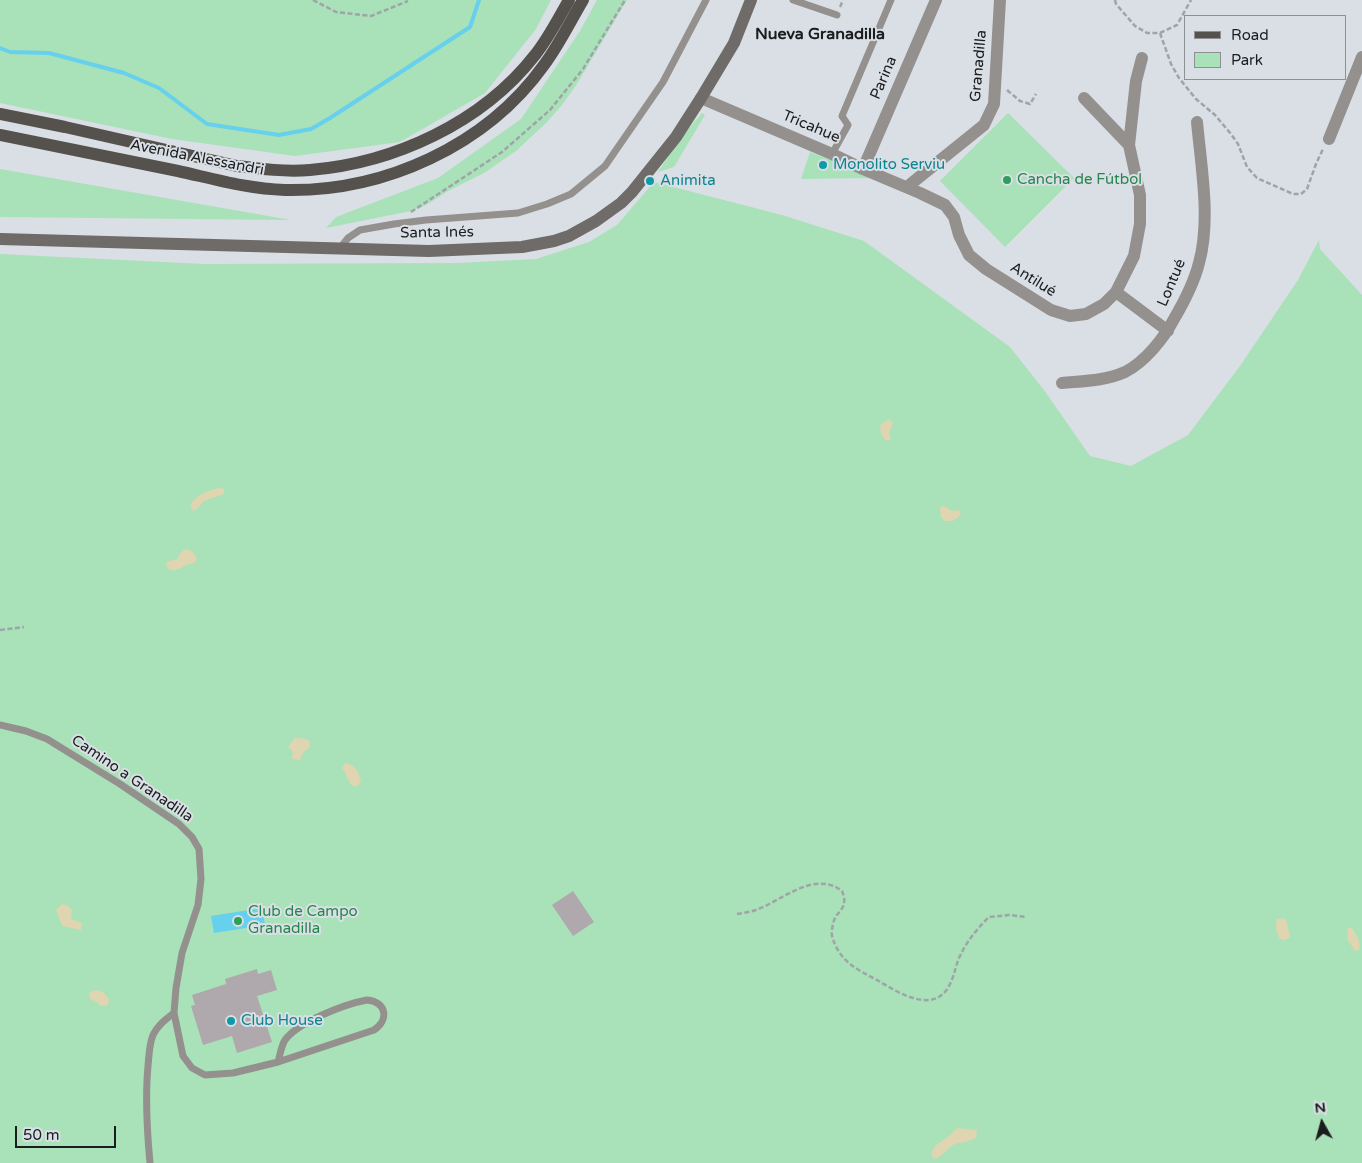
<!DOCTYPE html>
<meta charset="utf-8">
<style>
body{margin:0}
#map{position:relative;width:1362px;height:1163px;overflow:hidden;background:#d9dfe5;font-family:"Varela Round",sans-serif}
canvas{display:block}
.legend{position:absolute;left:1184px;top:15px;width:162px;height:65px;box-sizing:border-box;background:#d9dfe5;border:1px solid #8d9195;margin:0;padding:6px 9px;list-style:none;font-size:15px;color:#1a1c1e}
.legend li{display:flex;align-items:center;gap:10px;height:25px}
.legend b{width:25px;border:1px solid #8d9195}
.north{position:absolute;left:1297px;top:1098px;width:50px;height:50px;-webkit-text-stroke:4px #d9dfe5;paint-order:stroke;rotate:353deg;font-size:14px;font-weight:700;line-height:20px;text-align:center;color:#1a1c1e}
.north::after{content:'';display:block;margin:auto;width:18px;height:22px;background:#1a1c1e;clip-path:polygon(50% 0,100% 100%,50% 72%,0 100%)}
.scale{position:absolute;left:15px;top:1126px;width:101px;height:22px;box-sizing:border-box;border:2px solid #1a1c1e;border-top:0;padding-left:6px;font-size:15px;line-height:18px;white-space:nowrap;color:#1a1c1e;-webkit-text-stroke:4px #d9dfe5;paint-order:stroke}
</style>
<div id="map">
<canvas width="1362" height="1163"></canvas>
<ul class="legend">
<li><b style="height:6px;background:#55514d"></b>Road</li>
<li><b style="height:14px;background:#a9e1b9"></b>Park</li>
</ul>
<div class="north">N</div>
<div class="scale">50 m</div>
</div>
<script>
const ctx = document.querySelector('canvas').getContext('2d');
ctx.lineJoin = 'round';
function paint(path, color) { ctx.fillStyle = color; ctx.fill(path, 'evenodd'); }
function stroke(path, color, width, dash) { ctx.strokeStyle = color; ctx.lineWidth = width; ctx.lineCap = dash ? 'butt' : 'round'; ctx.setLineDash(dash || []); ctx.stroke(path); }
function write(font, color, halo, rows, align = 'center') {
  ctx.font = font + ' "Varela Round",sans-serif'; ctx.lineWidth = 4; ctx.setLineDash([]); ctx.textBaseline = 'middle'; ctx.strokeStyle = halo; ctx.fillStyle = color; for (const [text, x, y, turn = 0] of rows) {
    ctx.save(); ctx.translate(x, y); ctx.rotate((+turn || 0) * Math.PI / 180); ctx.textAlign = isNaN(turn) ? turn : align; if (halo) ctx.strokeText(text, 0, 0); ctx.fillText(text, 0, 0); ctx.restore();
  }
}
paint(new Path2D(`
 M0,0H551L536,29L485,93L400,142L295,156L172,139L0,103Z
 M597,0H627L575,87L562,105L547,122L516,151L484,173L448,191L426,205L411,211L326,228L336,217L438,178L521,119L580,31Z
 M702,113L705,115L674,167L658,172L680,139Z
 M1008,113L1074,178L1005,247L940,181Z
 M810,152L871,176L869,178L801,179Z
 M0,169L291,220L0,217Z
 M654,182L782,215L864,241L1010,347L1044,390L1090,456L1131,466L1188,435L1240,366L1298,280L1319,240L1320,249L1362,295V1163H0V254L204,264L458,263L536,259L589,242L617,225Z`), '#a9e1b9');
paint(new Path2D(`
 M889,419L893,423L889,434L891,439L886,441L881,434L880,425Z
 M221,488L224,489V494L204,501L196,510L193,511L190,505C197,495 208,489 221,488Z
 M944,506L952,511L959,510L961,515L953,521H945L941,517L940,508Z
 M186,549L192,551L197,558L195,563C184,563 177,575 167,568L166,562L177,559L181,552Z
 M295,738H300L309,740L310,747L303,753L300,760L292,759L293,752L288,747Z
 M345,763C355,764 358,771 361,780L358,786H352C347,780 347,774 342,768Z
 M62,904L67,905L72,910L71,919L82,923L81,930L62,926L56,910Z
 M1284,918L1287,922L1290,937L1285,940L1280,939C1276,932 1275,927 1277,919Z
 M1348,928H1352C1357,935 1361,942 1359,950L1355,951L1347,939Z
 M95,990L103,992L109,999L108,1005L100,1006L97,1002L90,999L89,993Z
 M957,1128L977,1130L976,1138C974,1139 971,1140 969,1141C964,1143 958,1142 953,1145C946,1149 943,1157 934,1159L931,1154C934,1144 940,1143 948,1137C951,1134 954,1131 957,1128Z`), '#dfd5b0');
paint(new Path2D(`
 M262,908L265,925L214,933L211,916Z`), '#66d0ed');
stroke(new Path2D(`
 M0,48L10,52L49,53L124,73L159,88L207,124L279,135L311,129L330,118L470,27L479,0`), '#66d0ed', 4);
paint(new Path2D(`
 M573,891L594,922L573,936L552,905Z
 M257,969L258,974L271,970L277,990L257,996L272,1042L237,1053L232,1036L203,1045L191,1006L195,1005L192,995L226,984L225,979Z`), '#afa8ad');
stroke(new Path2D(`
 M313,0L336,12L371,16L408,1
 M1115,0L1116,4L1135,26L1147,33H1160L1177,25L1191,0
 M840,7L843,0
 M1160,33L1171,64L1179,78L1196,99L1215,115L1231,134L1238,144L1247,167L1257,178L1293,194H1301L1307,189L1316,164L1323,149
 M1007,90L1020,101L1030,104L1036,94
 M411,212L502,152L550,110L583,69L625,0
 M0,630L24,627
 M737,914C743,913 750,912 756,910C783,900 814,870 842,891C843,894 845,898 844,902C844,909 838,912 835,918C833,922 831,932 832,936C839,961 856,969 877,980C899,993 936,1017 951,982C955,973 956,964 960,956C967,941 977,929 989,917L1009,915L1027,917`), '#9fa4a9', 2.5, [5, 2.5]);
stroke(new Path2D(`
 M793,0L837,15
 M832,154L848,125L842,116L891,0
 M340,248L348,238L360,230L394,224L426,220L518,213L547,204L571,194L605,166L663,82L706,0
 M0,725L26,731L47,739L120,784L179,824L192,837L199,849L201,879L198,905L182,953L176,988L174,1013L183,1056L192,1068L205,1075L233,1073L278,1062
 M367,1000C387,1002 389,1020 374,1030L278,1062C280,1056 281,1046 285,1040C298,1022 345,1004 367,1000Z
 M150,1163C147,1131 145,1098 148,1066C149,1056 149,1045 153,1035C158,1025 165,1020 174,1013`), '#93908e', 7);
stroke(new Path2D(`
 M701,98L832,154L863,169L920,193L945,205L954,217L959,235L969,255L986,269L1051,310L1070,316L1086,314L1104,304L1116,292L1134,256L1140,224V195L1129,145L1136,81L1142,58
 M1084,98L1129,145
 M1329,139L1362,57
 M863,169L936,0
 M907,187L984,125L994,104L1000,0
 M1116,292L1168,331
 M1062,383C1083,381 1105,381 1125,372C1145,362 1164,338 1174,319C1184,302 1194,283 1199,263C1211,220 1201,166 1197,122`), '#93908e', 12);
stroke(new Path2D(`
 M0,239L429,251L522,247L554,241L569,236L596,221L621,203L632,192L676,137L701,98L734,43L751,0`), '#6f6b68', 12);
stroke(new Path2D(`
 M0,114L65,127L237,166C261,169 286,172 310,170C394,163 482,123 535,55C548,39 558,19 569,0
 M0,135C59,147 118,159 178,171C214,179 248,189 285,190C384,192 486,146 544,65C559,45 570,22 583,0`), '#55514d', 12);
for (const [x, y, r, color] of [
 [823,165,5,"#0f9aa8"],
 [1007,180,5,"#2e9e5b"],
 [650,181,5,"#0f9aa8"],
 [238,921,5,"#2e9e5b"],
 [231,1021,5,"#0f9aa8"]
]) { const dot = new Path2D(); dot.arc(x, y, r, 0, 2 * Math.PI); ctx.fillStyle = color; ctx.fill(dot); stroke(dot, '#d9dfe5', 2); }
write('15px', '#1a1c1e', '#d9dfe5', [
 ["Granadilla",979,66,-85],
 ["Parina",884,78,-67],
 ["Tricahue",811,127,23],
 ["Avenida Alessandri",197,158,11],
 ["Santa Inés",437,233,-1],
 ["Antilué",1033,280,32],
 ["Lontué",1172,283,-67],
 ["Camino a Granadilla",132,779,34]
]);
write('15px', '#0d838f', '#d9dfe5', [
 ["Monolito Serviu",833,165],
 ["Animita",660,181],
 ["Club House",241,1021]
], 'left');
write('15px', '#27864d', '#d9dfe5', [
 ["Cancha de Fútbol",1017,180],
 ["Club de Campo",248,912],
 ["Granadilla",248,929]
], 'left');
write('bold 16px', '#1a1c1e', '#d9dfe5', [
 ["Nueva Granadilla",820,35]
]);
</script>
